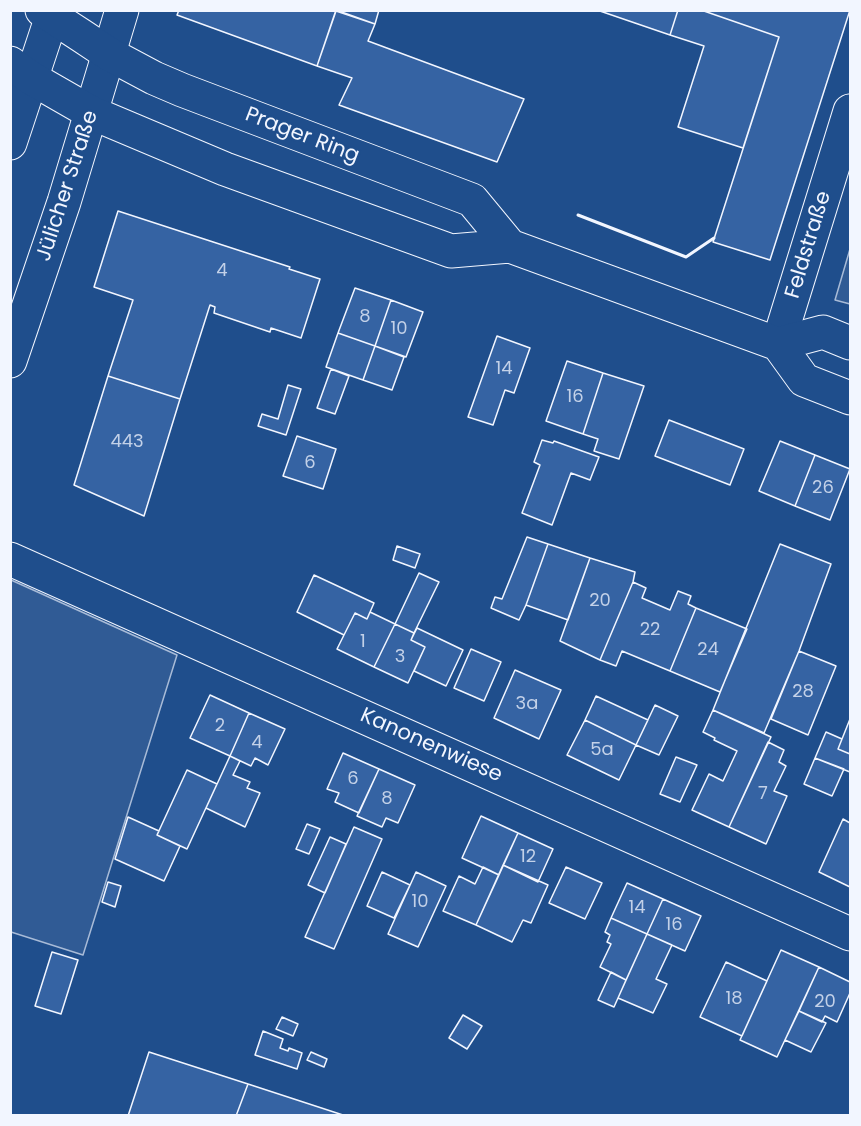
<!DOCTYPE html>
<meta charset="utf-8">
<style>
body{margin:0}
#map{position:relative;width:861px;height:1126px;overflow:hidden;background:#1f4e8c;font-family:Poppins,sans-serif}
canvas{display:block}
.frame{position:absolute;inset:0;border:12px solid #f2f6ff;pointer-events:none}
</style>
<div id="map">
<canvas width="861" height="1126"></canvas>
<div class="frame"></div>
</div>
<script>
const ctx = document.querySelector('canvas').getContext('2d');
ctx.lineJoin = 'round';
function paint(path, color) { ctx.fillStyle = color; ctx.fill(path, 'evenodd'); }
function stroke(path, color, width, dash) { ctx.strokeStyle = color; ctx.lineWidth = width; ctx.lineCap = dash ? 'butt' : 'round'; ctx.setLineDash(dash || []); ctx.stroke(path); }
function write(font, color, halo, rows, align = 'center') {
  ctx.font = font + ' Poppins,sans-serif'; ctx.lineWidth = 4.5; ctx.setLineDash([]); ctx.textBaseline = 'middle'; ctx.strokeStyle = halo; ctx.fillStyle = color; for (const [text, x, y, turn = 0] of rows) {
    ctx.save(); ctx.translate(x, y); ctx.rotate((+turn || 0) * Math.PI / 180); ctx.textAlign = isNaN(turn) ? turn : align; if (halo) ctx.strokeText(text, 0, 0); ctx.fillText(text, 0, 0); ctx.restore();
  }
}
const built = new Path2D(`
 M850,249V304L835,300Z
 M11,580L177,655L83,955L11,932Z`);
paint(built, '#305b95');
stroke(built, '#a8bbd7', 1.5);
const building = new Path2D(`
 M179,10H336L317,66L177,15Z
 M336,10H379L375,24Z
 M597,10H678L670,35Z
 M678,10H701L779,37L743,148L678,127L704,46L670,35Z
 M701,10H850L770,260L713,242L779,37Z
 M336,11L375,24L368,41L524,99L497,162L339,105L352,78L317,66Z
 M118,211L290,267L289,269L320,279L301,338L271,328L270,332L214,313L215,307L210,305L180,399L108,376L133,300L94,287Z
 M355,288L391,300L375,346L338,333Z
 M391,300L423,312L406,357L375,346Z
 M338,333L375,346L363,380L326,367Z
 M497,336L530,348L514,393L505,390L493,425L468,417Z
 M375,346L404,357L392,390L363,380Z
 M567,361L603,373L583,434L546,421Z
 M331,369L349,376L335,414L317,408Z
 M603,373L644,386L619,459L594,451L598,439L583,434Z
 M108,376L180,399L144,516L74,485Z
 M288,385L301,389L286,435L258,426L262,414L278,419Z
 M669,420L744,449L730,485L655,456Z
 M297,436L336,449L323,489L283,476Z
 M542,440L553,443L554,441L599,457L590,480L571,473L552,525L522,513L540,465L534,462Z
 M780,441L815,455L795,506L759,491Z
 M815,455L850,469L830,520L795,506Z
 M527,537L548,544L526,605L519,620L491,608L495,597L502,599Z
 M548,544L590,558L568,620L526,605Z
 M780,544L831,564L799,651L764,733L713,710Z
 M397,546L420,554L415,568L393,560Z
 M590,558L635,572L633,582L600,660L560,641Z
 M419,573L439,582L414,633L395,624Z
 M314,575L374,603L367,619L355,613L344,635L297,612Z
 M633,582L646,588L642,598L670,610L678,591L691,596L688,604L696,608L670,671L622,651L616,666L600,660Z
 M696,608L747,629L720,692L670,671Z
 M370,612L395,624L374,667L337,649L355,613L367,619Z
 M395,624L414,633L411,640L425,647L408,683L374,667Z
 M417,628L463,650L446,686L414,671L425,647L411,640Z
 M471,649L501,662L484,701L454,688Z
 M799,651L836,666L808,735L771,719Z
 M515,670L561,690L539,739L494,718Z
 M210,695L249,713L230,756L190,738Z
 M596,696L648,720L636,745L585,720Z
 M655,705L678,716L659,755L636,745Z
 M713,710L771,737L729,827L692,810L709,774L723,781L737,751L714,740L715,738L703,732Z
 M249,713L285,729L268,765L255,758L251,766L230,756Z
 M850,719V754L838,749Z
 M585,720L636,745L619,780L567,755Z
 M826,732L842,739L838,749L850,754V772L815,758Z
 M768,742L784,750L779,762L786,766L774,791L787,796L766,844L729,827Z
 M343,753L379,769L359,813L335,802L339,793L327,789Z
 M230,756L240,761L233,775L250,782L247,788L260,793L245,827L206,808Z
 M676,757L697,765L680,802L660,794Z
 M815,758L844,769L832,796L804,784Z
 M379,769L415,785L398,823L386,818L382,827L357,816Z
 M187,770L217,784L187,849L157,835Z
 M481,816L518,833L499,875L462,858Z
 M128,817L159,831L157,835L180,846L164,881L115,859Z
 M843,819L850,823V887L819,872Z
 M307,824L320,829L309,854L296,849Z
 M354,827L382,839L334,949L305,937Z
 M518,833L553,849L538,882L503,865Z
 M330,837L346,844L325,893L308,885Z
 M503,865L548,885L531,923L523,920L512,942L476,925Z
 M483,867L499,875L476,925L443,911L459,876L475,884Z
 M566,867L602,883L585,919L549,903Z
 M382,872L410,885L394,918L367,906Z
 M416,872L446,886L418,947L388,934Z
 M108,882L121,886L115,907L102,902Z
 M627,883L663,899L647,934L611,918Z
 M663,899L701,916L685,951L647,934Z
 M611,918L647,934L626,980L600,967L611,944L607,942L610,935L605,932Z
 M647,934L672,945L656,979L667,984L653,1013L618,998Z
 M781,950L819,967L777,1057L740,1040Z
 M52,952L78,960L61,1014L35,1006Z
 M726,962L767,981L742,1036L700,1017Z
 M819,967L850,982V993L837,1022L825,1016L822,1022L799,1011Z
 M611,972L626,980L614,1007L598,1000Z
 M799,1011L826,1023L811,1052L785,1040Z
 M463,1015L482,1026L467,1049L449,1038Z
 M282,1017L298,1024L293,1036L276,1029Z
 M263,1031L283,1039L280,1048L288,1051L289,1048L302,1053L297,1069L255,1055Z
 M149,1052L248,1084L236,1116H128Z
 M311,1052L327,1059L324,1067L307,1060Z
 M248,1084L346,1116H236Z`);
paint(building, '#3563a3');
stroke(building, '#f2f6ff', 1.5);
const minor = new Path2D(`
 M778,344L850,111
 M10,559L850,934`);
const secondary = new Path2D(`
 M10,143L54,10
 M10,361L64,202L122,10`);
const primary = new Path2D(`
 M42,10L82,36L109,54L154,78L182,90L472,200L510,246
 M10,63L31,78L92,113L225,169L451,251L510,246L778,344L804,380L850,398
 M778,344L823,332L850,343`);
stroke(minor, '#f2f6ff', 35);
stroke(secondary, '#f2f6ff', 35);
stroke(primary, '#f2f6ff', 35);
stroke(minor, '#1f4e8c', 33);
stroke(secondary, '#1f4e8c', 33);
stroke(primary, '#1f4e8c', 33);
stroke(new Path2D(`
 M578,215L686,257L714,238`), '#f2f6ff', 3);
write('18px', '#c3d1e8', null, [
 ["4",222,271],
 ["8",365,317],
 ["10",399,329],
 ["14",504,369],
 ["16",575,397],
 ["443",127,442],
 ["6",310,463],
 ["26",823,488],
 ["20",600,601],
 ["22",650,630],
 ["1",363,642],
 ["24",708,650],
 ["3",400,657],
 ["28",803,692],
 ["3a",527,704],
 ["2",220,726],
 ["4",257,743],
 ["5a",602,750],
 ["6",353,779],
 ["7",763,794],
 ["8",387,799],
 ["12",528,857],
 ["10",420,902],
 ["14",637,908],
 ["16",674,925],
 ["18",734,999],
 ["20",825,1002]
]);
write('21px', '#f2f6ff', '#1f4e8c', [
 ["Prager Ring",302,136,21],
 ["Jülicher Straße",68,186,-72],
 ["Feldstraße",809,245,-73],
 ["Kanonenwiese",431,746,24]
]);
</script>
